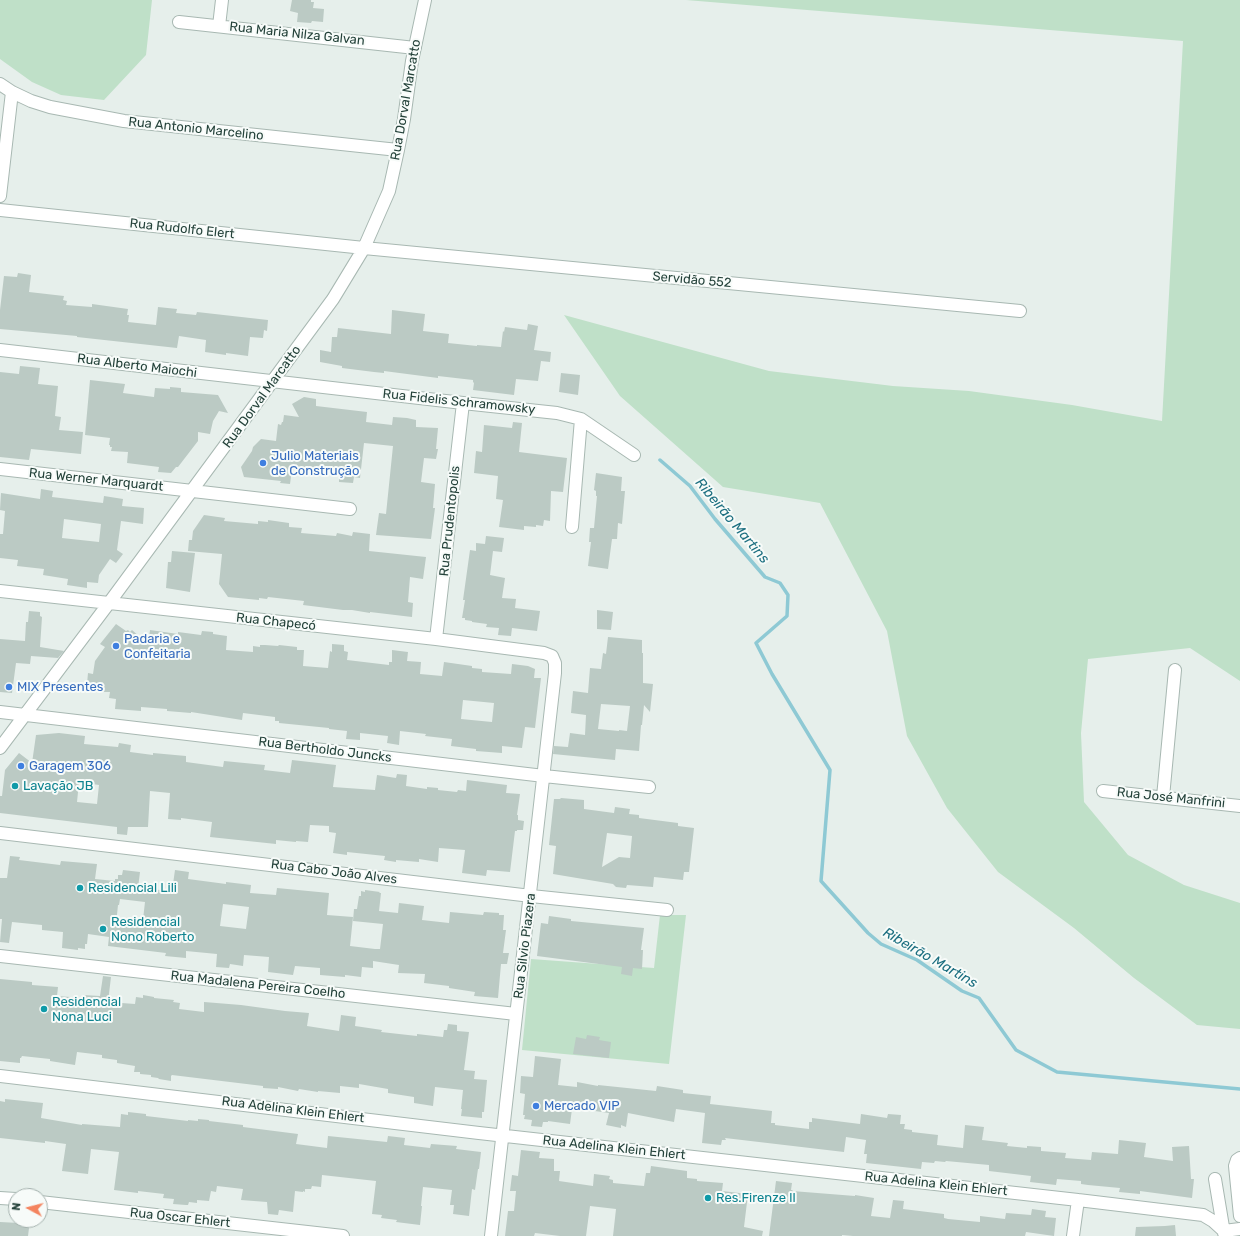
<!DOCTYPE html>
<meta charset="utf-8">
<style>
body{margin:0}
#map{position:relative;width:1240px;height:1236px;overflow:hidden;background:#e6efeb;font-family:Rubik,sans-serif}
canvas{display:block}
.north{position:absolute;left:8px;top:1188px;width:40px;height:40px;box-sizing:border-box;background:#f7fbf9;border:1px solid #a3b1ad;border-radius:50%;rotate:277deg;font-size:11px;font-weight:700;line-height:16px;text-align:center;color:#24423a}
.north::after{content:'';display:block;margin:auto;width:14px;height:18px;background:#f4845f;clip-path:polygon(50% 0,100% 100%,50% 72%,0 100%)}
</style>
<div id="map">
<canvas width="1240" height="1236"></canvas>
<div class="north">N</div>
</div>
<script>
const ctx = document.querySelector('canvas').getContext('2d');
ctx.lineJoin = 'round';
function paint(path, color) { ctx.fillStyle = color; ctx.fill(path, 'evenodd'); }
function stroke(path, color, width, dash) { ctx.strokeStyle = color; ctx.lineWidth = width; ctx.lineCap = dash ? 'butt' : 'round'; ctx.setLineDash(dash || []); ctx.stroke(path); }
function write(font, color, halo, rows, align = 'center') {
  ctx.font = font + ' Rubik,sans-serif'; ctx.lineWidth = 4; ctx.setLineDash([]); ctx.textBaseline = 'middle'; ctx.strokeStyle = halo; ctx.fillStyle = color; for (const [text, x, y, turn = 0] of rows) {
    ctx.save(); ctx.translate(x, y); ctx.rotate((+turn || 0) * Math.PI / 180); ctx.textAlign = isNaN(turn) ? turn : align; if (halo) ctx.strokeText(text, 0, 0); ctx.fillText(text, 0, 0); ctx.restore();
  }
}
paint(new Path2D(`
 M0,0H152L146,55L104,100L61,95L32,82L0,59Z
 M686,0H1240V681L1190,648L1088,659L1081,733L1084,802L1128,855L1184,885L1240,903V1029L1197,1025L1134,978L1074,928L998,872L947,808L907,736L887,631L820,503L723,487L620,396L564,315L769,371L893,386L969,391L1072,405L1162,421L1183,41Z
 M660,915H686L669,1064L522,1050L531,959L654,968Z`), '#bfe0c8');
stroke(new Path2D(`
 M660,460L690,486L715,519L765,577L780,583L788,595L787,616L756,643L772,674L830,770L821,881L868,933L881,944L917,960L962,991L979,998L1016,1050L1057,1072L1240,1089`), '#8ec9d4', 3.5);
paint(new Path2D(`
 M292,0H311V2H314L313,8L324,9L323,22L312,21L311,23L297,22L298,13L290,11Z
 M18,273L31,275L29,292L64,296L63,300L67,301L66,305L92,307V304L128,309L127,315H129L128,322L156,325L158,307L177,309L176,313L196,315L197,312L268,320L267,331L264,330L263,338L250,337L248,356L226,353V355L205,352L206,340L179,336L177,348L77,337V336L0,329V310L4,276L17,277Z
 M392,310L425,314L423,331L449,334L448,343L477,346V345L501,347L503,331L504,332L505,327L527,330L528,324L538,326L534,350L551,352L550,362L541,361L538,381L516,379L514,395L473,390L474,383L473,382V380L438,376V378L384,371V373L374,372L342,368V366L320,362V350L331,352L332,337H337L338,328L391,334Z
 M20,366L40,368L38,384L58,386L55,416L61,417L59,430L83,432L81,454L31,449L29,460L0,457V372L19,374Z
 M561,373L580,375L578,395L559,392Z
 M90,380L125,384L123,393L154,397L155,388L170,389V387L181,388V392L218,395L228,413L219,411L213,421L210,434L198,432V441L178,467H176L171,473L158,472L159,467L127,463L128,452L111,451L112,447H110V445H109L110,438L85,435Z
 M304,397L316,399V406L367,412L366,422L392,425L393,417L407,418L416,420V427L438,428L436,449H438L436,459L424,458L421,482L435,484L433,508H435L431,539L376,535L379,513L386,514L393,446L364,443L360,478L354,477L353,483L339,482V476L334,475V474L292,469L290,484L280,483L281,481L244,477L241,467L252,451L253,447L261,439L276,441L278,424L281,425L282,422H283L284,415L299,417L292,404Z
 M513,422L522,423L519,452L567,458L563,492L551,491L550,521L544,520L543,526L536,525V527L524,526V530L499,527L503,500L496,499L498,476L474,473L476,451L482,452L484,425L512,428Z
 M596,473L622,477L621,491H625L622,524L618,523L617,539H612L608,569L588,566L591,542H589L590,528H594L597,496H596V491L594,490Z
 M41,489L53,491L52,497L103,503L104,496L123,499L122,506L144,508L143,524L121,521L117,550L123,554L116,563L110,559L99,575L98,583L87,582V588L67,585L68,579L43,575L44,569L17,566L18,560L0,558V534H3L5,511L0,510L1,493L40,499ZM64,519L101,524L99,542L62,538Z
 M204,515L225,518L224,521L258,524V521L268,522V520L289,523V527L302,528L301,533L336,536L337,533L352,536L353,532L370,534L369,551L426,557L423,579L410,577L408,602L413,603L412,617L370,612V613L352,610H343L303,605L304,601L268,597L267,599L259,598V600L228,597L219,584L222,554L188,551L189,540H192L193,531Z
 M486,536L504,538L502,552L493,551L490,575L505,578L502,598L516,599L515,608L540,611L537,631L512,628L511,636L498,635L499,628L486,627L487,624L472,622V621L465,620V618H462L465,600H463L470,550L476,551V543L485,544Z
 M172,551L195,553L190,592L166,588L168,562H171Z
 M597,610L613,612L611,630L597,629Z
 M29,611L40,612V616L42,617L40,647L64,651L58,658L31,656L30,664L16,663L12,693L0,692V639L25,641L26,622H28Z
 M116,624L126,631L128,630L130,632L132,630L148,644L150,630L178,634V632L201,635L202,631L213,632V634L227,636L226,650L253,652V646L260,647V645H265L278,646L279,645L297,647V650H304L303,666L328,668L330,651L332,652V644L344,645V651L348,652L347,660L389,665V662H392V650L408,652L407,661L421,662L420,674L442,676L444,662L472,666V668L482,669V672L511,674L512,664L528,666L535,669L534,678H541L535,728L525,727L522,748L502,746V753L476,751V749L451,746L452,739L425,736L426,734L400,731L399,745L387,743L388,736L360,733V740L346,739L347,731L329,729V728L279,723V721H275V717L243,713L242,720L191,712V713L167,711V709L141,707V711L115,709L116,699L109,698L110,692H103V686L87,684L88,673L93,674L95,661L105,647L100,644ZM463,700L494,703L492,722L461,719Z
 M608,637L642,640V653H643V683L653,684L650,712L644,705L642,725H641L639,751L616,749L615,760L553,754L554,746L568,747L570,733L585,735L586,715L571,713L573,691L588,693L590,668L601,669L603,653L606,654ZM601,704L630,706L627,731L619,730V731L598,729Z
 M59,733L85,736L84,744L118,747L119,743L131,745L130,752L153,755V753L186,756V762L223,767L224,761L265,765L264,770L290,773L292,760L336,765L333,787L375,790L377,775L396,778L397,774L407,775L406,786L427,789V787L438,788V790L457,792L458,790L466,791L467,780L507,785L506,793L520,794L517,815H518V820L524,821L523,830H517V831H515L510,872L487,870L486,876L462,873L465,850L439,848L438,862L419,859V862L396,860V862L384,860L385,856L347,852V855L333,853L336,833L329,832V826L310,825L308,842L296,841V842L276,840V844L210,837L212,822L181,818V820L168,819L170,793L150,791L148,827H128L127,835L117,834V827L0,813V796H2L5,770L19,753L32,763L36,735ZM79,782L99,785L97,804L77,802Z
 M561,798L584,800V809L614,813L615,807L630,809L629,814L639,815V818L678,823V826L694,828L689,872H684L683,880L654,877L653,887L627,885L626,888L616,887L613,884L553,874L556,846L549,845L554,799H560ZM607,833L632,836L630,858L619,857L602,867Z
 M10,856L20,857L19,860L60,865L61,861L97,864L95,879L115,881V879H118V875H122L123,870L140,872L138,888L172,891L175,870L189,872L188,879L226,884V882L251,885L250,893L276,895L277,888L329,893L327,915L353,917L350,946L375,949H380L383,924L353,921L354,909H357L359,896H361V891L365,892V890L380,892L379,893H381L379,911L398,913L399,903L424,906L422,920L449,923L450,912L483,915L484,912L499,913V915H504L503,930H506L503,953H509L507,964H501L498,998L474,996L475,992L449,988V986L424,983L425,974L398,973L399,965L373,961V968L362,967L361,977L345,975V977L320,975V968L295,966L293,975L268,972L269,957L244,955L243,966L230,964L229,968L216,967L217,954L186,951V958L165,956L166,953L108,946L109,937L88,934L87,944H85V949L78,948V950L62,948L63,932L42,930V925L12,922L9,943L0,942L2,919H0V878H7ZM120,899L145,902L142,928L116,924L118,905H119ZM223,904L249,907L246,929L220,926Z
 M549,916L571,919V921L644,928L641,950H643L642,969L633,968L632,976L621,974L622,967L537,956L541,923L548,924Z
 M103,976L111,977L108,1002L135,1004L136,997L143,998V995L154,997V998L174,1000L173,1002L180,1003L179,1009L204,1012V1002L241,1005L285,1011L309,1013L307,1026L339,1031L341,1015L356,1017L355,1026L382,1030L381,1032L417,1036V1034L443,1037L444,1030H447L448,1024L457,1025V1031L469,1032L464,1070L475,1071L474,1079L487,1080L484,1112H482V1118L461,1116L462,1109H461L463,1090L435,1087L433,1106L414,1103V1097L388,1093V1089L359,1084V1088L340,1086V1093L318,1091V1092L299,1089L298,1091L278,1087V1089L263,1088V1086L172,1075L171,1076V1081L159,1079L158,1078L151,1077V1075L140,1074V1072H134L135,1066L117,1063V1060L102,1058V1055L77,1052L75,1065L50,1061V1059L22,1056L21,1058H20V1063L0,1061V979L32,982V985L58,987L57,996L83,998V995L100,996Z
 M587,1035L600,1037L599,1040L611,1042L609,1058L573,1054L576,1037L586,1039Z
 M535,1056L561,1059L558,1085L577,1087V1082L598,1086V1085L656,1091L657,1086L683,1090V1093L711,1096L710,1104L772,1111L771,1123H775V1125L809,1129V1122H812V1118L860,1124L861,1114L887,1118L888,1114L901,1115L900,1124H905L904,1129L912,1130V1132L938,1135L937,1145L963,1148L965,1125L984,1127L982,1140L1008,1143L1007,1146L1027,1148V1146L1041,1147V1151L1066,1153L1065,1158L1091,1160L1092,1152L1118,1154L1119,1140L1146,1143L1144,1157L1173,1161L1172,1147L1189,1146L1191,1179H1194L1192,1198L1140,1191V1194L1119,1192L1120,1188L1088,1185L1081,1184V1181L1057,1179L1056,1185L1030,1182L1031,1176L989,1171V1165L946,1161L945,1162L935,1161L934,1163L922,1162L921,1169L866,1163L867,1154H864L866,1140L846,1137L844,1152L725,1138L726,1140H722L721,1145L702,1143L705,1113L676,1109L674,1122L628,1113L626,1127L621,1125V1128L606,1125L609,1113L588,1110L587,1112L572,1109L570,1124L548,1121V1122H543L542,1127L531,1126L532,1120L524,1119L525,1115H523L525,1094L520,1093L521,1076L533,1077Z
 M5,1099L43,1103L41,1118L82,1125V1124L120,1127L121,1114L128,1115V1112L146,1114V1116L188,1121V1120L198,1121V1119L209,1120V1121L243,1125V1127L298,1134L296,1144L327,1148L328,1136L387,1142L388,1136L405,1138L404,1145L430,1148L431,1144L457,1146L456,1149L481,1152L479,1169H478L475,1190L472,1189L469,1216L453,1214L454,1205H450L452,1190L423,1187L421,1206H422L420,1225L396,1222L397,1220L381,1218L382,1215L372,1214L376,1181L322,1175L321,1187L312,1186L311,1189H305V1192L303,1191V1192L295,1191L293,1212L279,1210L278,1215L268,1214L267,1202L241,1200L243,1189L217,1186L216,1192L211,1191L209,1201L197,1200V1203L189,1202L188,1205H186L173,1204L174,1199L163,1198L164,1194L138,1191V1193L114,1190L119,1152L91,1149L88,1174L62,1171L66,1144L45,1141V1143L0,1138V1101L5,1102Z
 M521,1150L540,1152L539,1158L554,1159V1171H560L559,1181L593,1186L594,1174L610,1176L609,1179L613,1180V1183L644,1186L646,1173H650L651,1166L687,1171V1178L697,1179V1181L723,1183L722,1191L748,1194L744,1227L763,1231L762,1236H613L616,1209L590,1206L586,1236H560L535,1233L534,1236H505L508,1211H514L516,1191H510L512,1175L518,1176Z
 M776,1181L792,1183L791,1190H793L792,1191L855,1196V1195L874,1198L871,1216L890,1218L893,1200L904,1201L903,1209L944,1214V1218L948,1219L980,1222V1216L1005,1219L1006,1213L1031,1215L1032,1209L1046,1211L1045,1217L1056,1218L1054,1236L1026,1232L1025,1236H853L842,1235V1236H769Z
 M19,1220H30L28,1236H0V1222L19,1223Z
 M1175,1225L1176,1236H1135L1136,1227L1165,1226Z`), '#bbcac4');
const minor = new Path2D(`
 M179,22L415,48
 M219,26L222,0
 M0,84L12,92L31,101L50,107L124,121L398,150
 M0,196L12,92
 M0,210L364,248L1020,311
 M0,350L463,403L557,413L581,419L634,455
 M0,469L350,509
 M572,527L581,419
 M0,591L436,639L544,653L552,656L555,663V673L491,1236
 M436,639L463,403
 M0,712L544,776L649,787
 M0,748L109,603L333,299L364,248L389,191L398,150L404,119L412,61L425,0
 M1103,791L1240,806
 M1163,797L1175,670
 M0,833L531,896L667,910
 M0,956L516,1014
 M0,1076L479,1133L1078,1200L1203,1215L1213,1221L1224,1231
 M1240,1158L1237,1160L1235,1166L1240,1216
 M1215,1179L1224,1233
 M0,1198L16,1199
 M40,1202L343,1236
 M1224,1231L1240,1229
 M1073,1236L1078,1200`);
stroke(minor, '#a8b8b2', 14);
stroke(minor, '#fff', 12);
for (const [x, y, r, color] of [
 [263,463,4,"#3f7fe0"],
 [116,646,4,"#3f7fe0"],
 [9,687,4,"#3f7fe0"],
 [21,766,4,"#3f7fe0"],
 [15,786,4,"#0f9aa8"],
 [80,888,4,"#0f9aa8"],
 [103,929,4,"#0f9aa8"],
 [44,1009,4,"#0f9aa8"],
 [536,1106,4,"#3f7fe0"],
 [708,1198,4,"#0f9aa8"]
]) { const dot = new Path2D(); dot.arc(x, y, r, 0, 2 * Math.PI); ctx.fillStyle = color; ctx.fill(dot); stroke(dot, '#f7fbf9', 1.5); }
write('13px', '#24423a', '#f7fbf9', [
 ["Rua Maria Nilza Galvan",297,34,6],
 ["Rua Dorval Marcatto",406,100,-80],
 ["Rua Antonio Marcelino",196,129,6],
 ["Rua Rudolfo Elert",182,229,6],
 ["Servidão 552",692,280,5],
 ["Rua Alberto Maiochi",137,366,7],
 ["Rua Dorval Marcatto",262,397,-54],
 ["Rua Fidelis Schramowsky",459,402,6],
 ["Rua Werner Marquardt",96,480,6],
 ["Rua Prudentopolis",450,521,-84],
 ["Rua Chapecó",276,622,6],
 ["Rua Bertholdo Juncks",325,750,7],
 ["Rua José Manfrini",1171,798,6],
 ["Rua Cabo João Alves",334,872,7],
 ["Rua Silvio Piazera",525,946,-83],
 ["Rua Madalena Pereira Coelho",258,985,6],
 ["Rua Adelina Klein Ehlert",293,1110,7],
 ["Rua Adelina Klein Ehlert",614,1148,6],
 ["Rua Adelina Klein Ehlert",936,1184,6],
 ["Rua Oscar Ehlert",180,1218,6]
]);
write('13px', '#366cbe', '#f7fbf9', [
 ["Julio Materiais",271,456],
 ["de Construção",271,471],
 ["Padaria e",124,639],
 ["Confeitaria",124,654],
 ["MIX Presentes",17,687],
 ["Garagem 306",29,766],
 ["Mercado VIP",544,1106]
], 'left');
write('13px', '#0d838f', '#f7fbf9', [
 ["Lavação JB",23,786],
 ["Residencial Lili",88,888],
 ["Residencial",111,922],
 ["Nono Roberto",111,937],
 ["Residencial",52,1002],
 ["Nona Luci",52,1017],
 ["Res.Firenze ll",716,1198]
], 'left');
write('italic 14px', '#1c6f80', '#f7fbf9', [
 ["Ribeirão Martins",732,521,50],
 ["Ribeirão Martins",930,958,30]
]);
</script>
